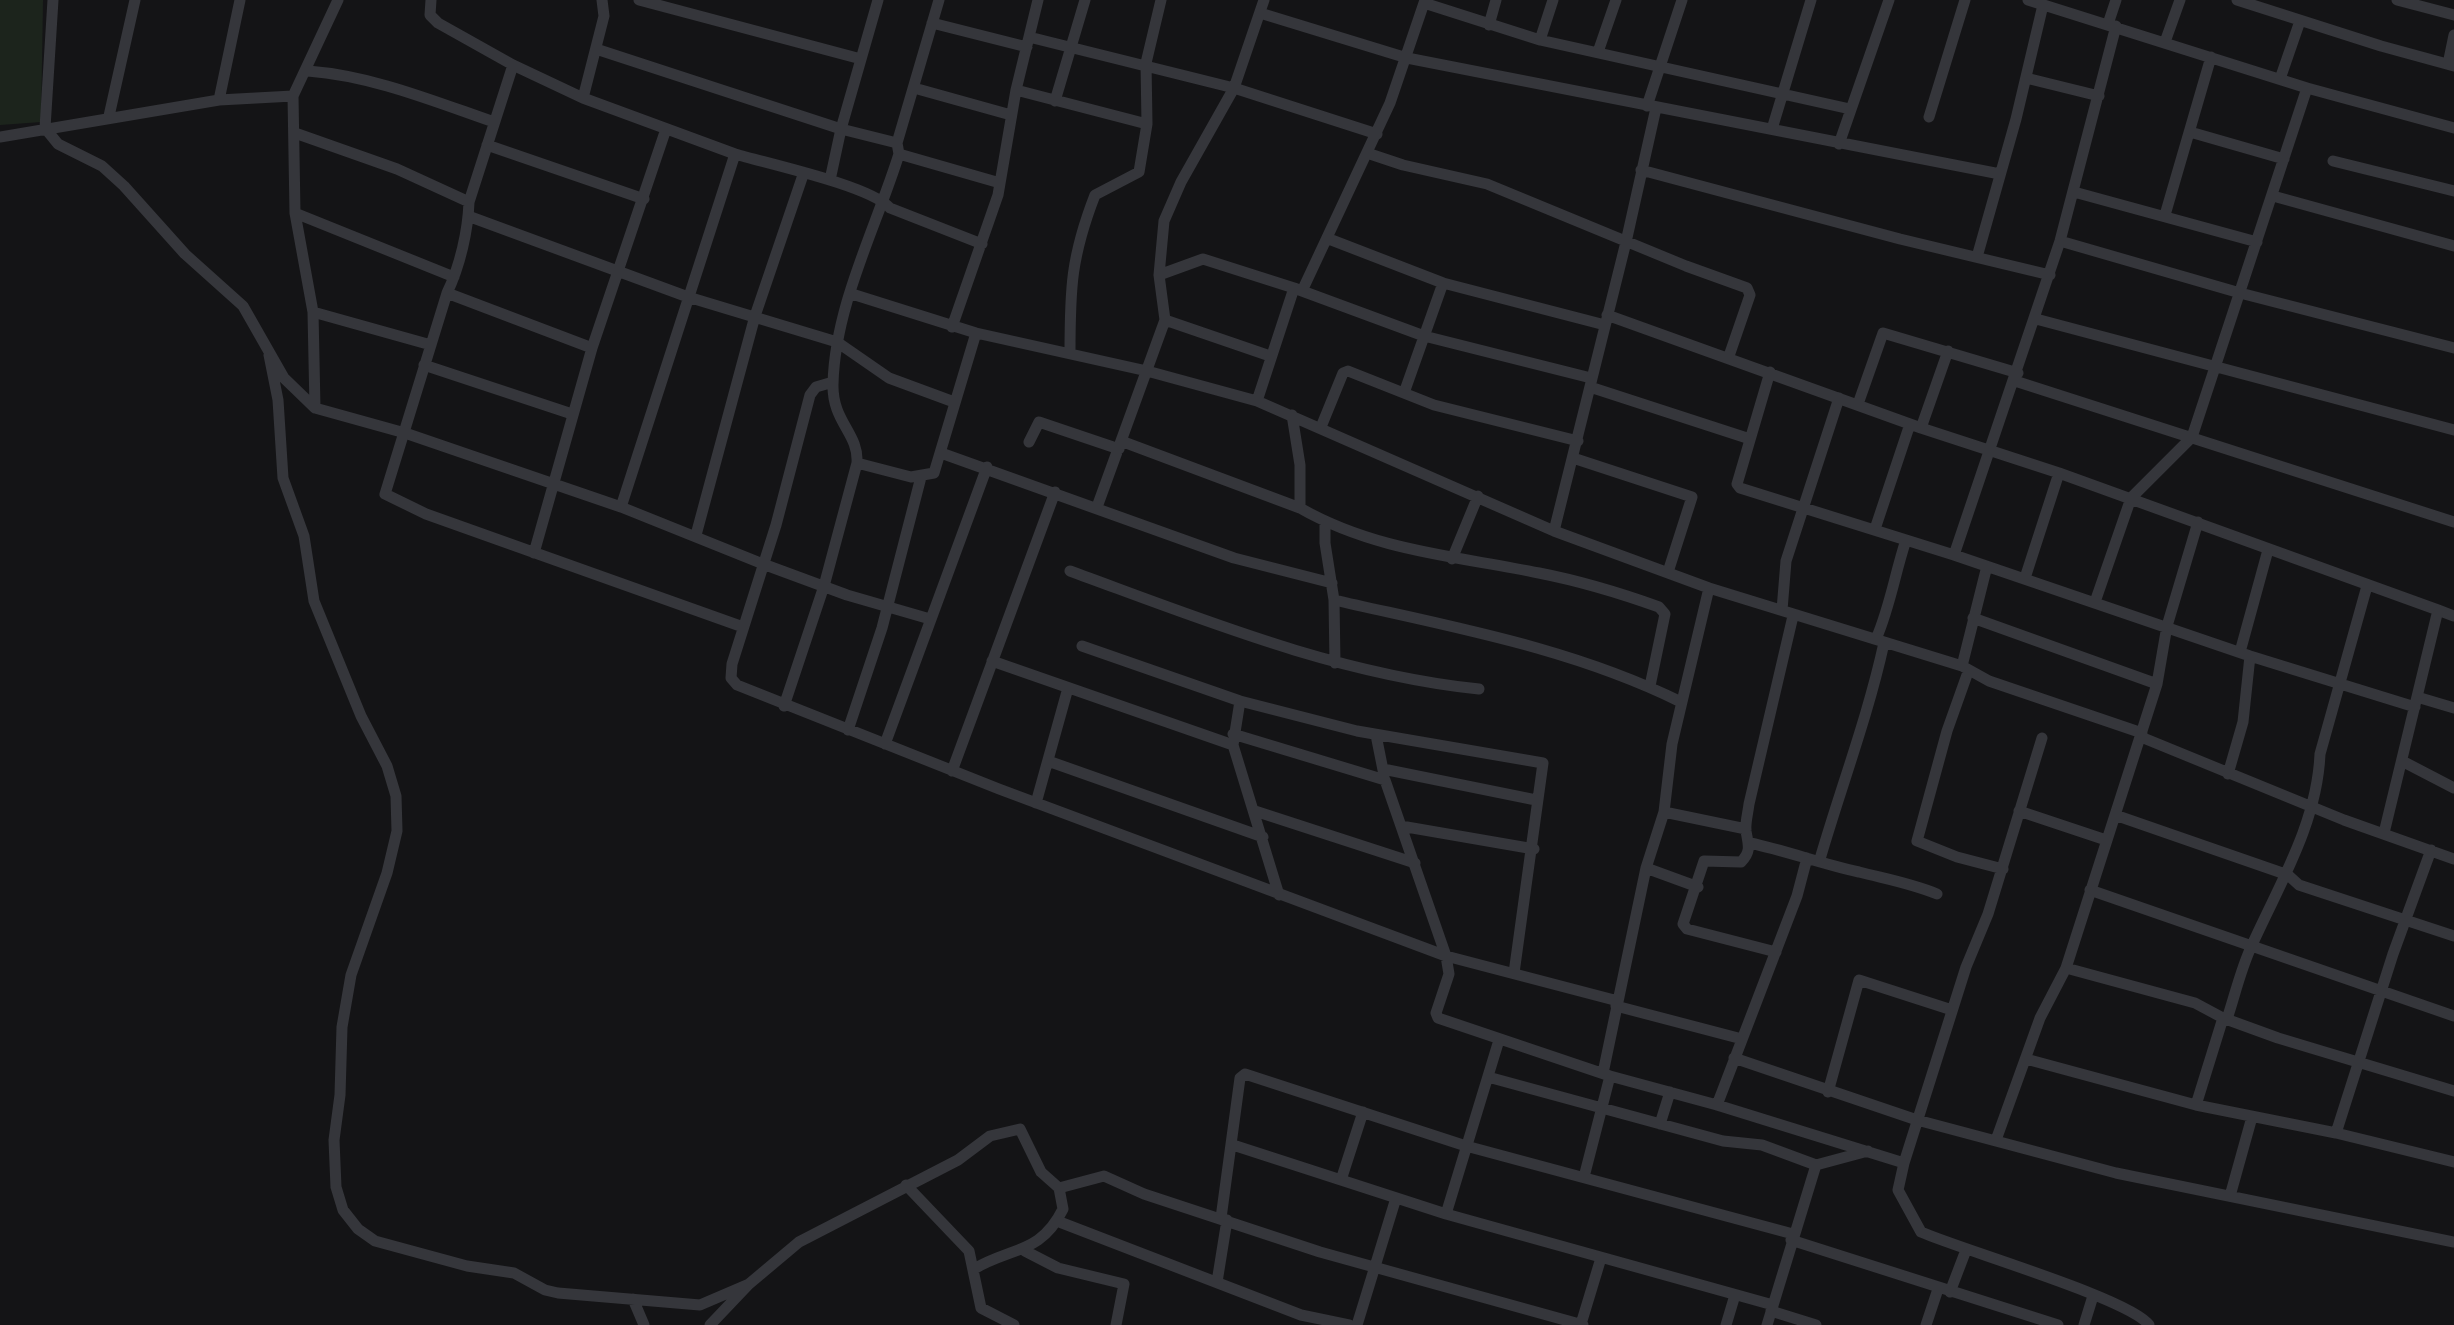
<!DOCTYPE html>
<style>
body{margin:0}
canvas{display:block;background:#141416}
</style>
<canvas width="2454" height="1325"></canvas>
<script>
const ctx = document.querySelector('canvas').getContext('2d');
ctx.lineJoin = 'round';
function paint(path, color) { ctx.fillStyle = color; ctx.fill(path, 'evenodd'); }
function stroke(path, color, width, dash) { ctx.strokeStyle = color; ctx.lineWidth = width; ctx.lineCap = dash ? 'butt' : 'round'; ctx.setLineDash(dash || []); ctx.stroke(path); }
paint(new Path2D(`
 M0,0H43L41,122L0,125Z`), '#1c241c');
stroke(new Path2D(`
 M431,0L430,15L438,23L513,65L583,98L735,154L621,507
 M639,0L861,59
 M2028,0L2307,88L2454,128
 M2237,0L2381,46L2454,66
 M2397,0L2454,15
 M1424,3L1540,40L1850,109
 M1260,13L1407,58L2000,174
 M932,23L1027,47
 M2108,24L2116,0
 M1489,25L1496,0
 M1029,37L1234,88L1377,134
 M1540,40L1553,0
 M2165,42L2180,0
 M596,49L841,129L897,143
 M1598,52L1616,0
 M2448,64L2454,35
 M513,65L469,202C468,231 460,266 447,293L385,494L426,514L743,627
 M308,71C373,76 433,101 494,122
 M2026,78L2099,96
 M2280,79L2300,21
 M914,88L1011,115
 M1016,90L1147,124
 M583,98L604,16L602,0
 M219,100L240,0
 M1055,101L1085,0
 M1647,106L1682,0
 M109,116L135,0
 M1929,117L1965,0
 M45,128L58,144L102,166L124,186L185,254L243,306L284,378L315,408L405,433L621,507L763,564L847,595L930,619
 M45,128L53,0
 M1772,129L1811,0
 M2190,132L2284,159
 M295,133L397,169L469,202
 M0,137L219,100L293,96
 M1839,144L1889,0
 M487,145L644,199
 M1367,153L1403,165L1487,184L1686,266L1747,288L1750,295L1729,356
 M735,154C769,164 871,186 890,208L982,244
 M899,154L1000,183
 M2333,161L2454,191
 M1641,170L1900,239L2050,275
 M830,180L841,129L878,0
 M2074,192L2257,242
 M2273,196L2454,246
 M295,213L454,277
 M2165,215L2211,57
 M468,216L688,297L837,342L889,378L954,402
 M1329,239L1443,283L1605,325
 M2060,241L2240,293L2454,348
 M1977,257L2016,119L2043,5
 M1159,275L1203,259L1294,288L1424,336L1591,378
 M1302,291L1390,103L1425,0
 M447,293L592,348
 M852,294L976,333L1147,371L1257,401L1554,531L1709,588L1962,666L1989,681L2142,733
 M313,312L431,345
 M1607,315L1921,428L2059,473L2438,610L2384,833
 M2036,319L2454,430
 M1165,320L1270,356
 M952,327L998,195L1016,90L1038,0
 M1070,353C1070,288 1071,257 1095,195L1139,172L1147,124L1146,63L1161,0
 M269,355L278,400L283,478L304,536L314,601L361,716L387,766L396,796L397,831L387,873L351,975L342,1027L340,1095L334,1140L336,1187L343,1210L358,1229L375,1241L467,1266L514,1273L545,1290L558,1293L700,1305L749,1284
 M424,365L572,414
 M1770,372L1737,484L1740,488L1954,555L2250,656L2415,707
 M2015,381L2454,522
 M833,382L816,387L810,395L776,525L732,664L731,678L737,685L999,789L1446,956L1449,974L1436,1013L1438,1018L1610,1076L1717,1105L1904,1163L1966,967L1988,914L2042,738
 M1590,387L1750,439
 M1404,393L1443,283
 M1257,401L1294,288
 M1858,404L1883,333L2018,373
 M315,408L313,312L295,213L293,96L338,0
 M1292,415L1300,465V508
 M1321,427L1343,373L1348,371L1434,405L1578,441
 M1921,428L1948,351
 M1121,441L1300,508C1375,551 1456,556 1539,573C1580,581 1620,593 1659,607L1665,614L1650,686
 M1029,442L1039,422L1119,449
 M941,453L1234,558L1332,583
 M1573,458L1692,497L1668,572
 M857,463L911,477L934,473L976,333
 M1097,507L1165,320L1159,275L1164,221L1181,182L1234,88L1264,0
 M1325,523V543L1334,600L1335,663
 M1875,529L1910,424
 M1554,531L1626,242L1656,108
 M696,535L755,316L803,175
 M534,553L592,348L666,129
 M1954,555L2060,241L2116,26
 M1452,559L1478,496
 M1070,571C1204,620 1336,674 1479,689
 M2025,578L2059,473
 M1334,600C1452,627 1572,648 1681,702
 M2095,602L2131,498L2192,437L2307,88
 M1782,610L1786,561L1839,398
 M2438,610L2454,616
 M1973,618L2157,684
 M1876,639C1890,607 1895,573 1906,540
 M1082,646L1240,701L1357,731L1543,763L1514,973
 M2240,652L2268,550
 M992,661L1233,745
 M1962,666L1987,566
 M1968,672L1947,731L1917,841L1957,857L2003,869
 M2417,697L2454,708
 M1240,701L1233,745L1279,895
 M784,706L824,586L857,463C859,433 832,422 833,384C835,305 876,228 899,154L897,143L939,0
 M848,730L882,628L921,477
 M1233,734L1385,780L1446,956L1618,1001
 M1376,735L1384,775
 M2141,737L2344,820L2454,859
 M885,744L987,467
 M1048,761L1263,837
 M2402,761L2454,788
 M1383,769L1536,800
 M952,771L1055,492
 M2228,774L2243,722L2250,656
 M1036,803L1068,688
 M1255,811L1415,863
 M2019,811L2106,840
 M1664,812L1746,829
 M2115,815L2288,875L2299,885L2454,936
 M1401,826L1534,849
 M1750,843C1787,851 1822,864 1859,872C1886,879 1910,883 1937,894
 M1820,859C1841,787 1868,716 1884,643
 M1646,868L1698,887
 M2090,890L2454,1016
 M1776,952L1687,929L1683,924L1704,861L1741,862C1752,851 1748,844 1746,831C1745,823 1748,813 1749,804L1793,616
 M2066,968L2195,1003L2223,1018L2278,1038L2454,1091
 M1616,1006L1742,1039
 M2227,1019C2235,995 2241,968 2252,945C2280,883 2317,823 2320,754L2367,586
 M1734,1058L1917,1120L2116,1173L2454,1242
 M2026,1059L2196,1105L2336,1133L2454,1162
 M1603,1073L1646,868L1664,812L1672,744L1709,588
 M1488,1077L1723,1141L1762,1145L1816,1165L1868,1151
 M1828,1092L1859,980L1952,1010
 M1717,1105L1797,896L1807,858
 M2196,1105L2223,1018
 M1660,1124L1670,1092
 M2336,1133L2393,954L2431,850
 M1996,1140L2040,1018L2066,968L2157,684L2167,626L2198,522
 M1233,1145L1446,1214L1773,1305
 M1904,1163L1898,1190L1921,1232C1962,1250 2131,1299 2149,1325
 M1584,1177L1610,1076
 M1341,1180L1363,1112
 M906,1185L969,1251L981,1308L1014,1325
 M1059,1188L1104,1176L1144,1194L1320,1252L1583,1325
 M2230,1196L2252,1117
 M1446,1214L1499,1040
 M1221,1218L1240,1078L1245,1074L1466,1146L1793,1234
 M1057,1221L1301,1315L1349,1325
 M1791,1240L2058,1325
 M1025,1251L1058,1268L1124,1284L1116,1325
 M1217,1282L1227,1220
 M1950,1292L1966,1250
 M633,1299L644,1325
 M1771,1311L1816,1325
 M1581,1324L1601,1258
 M710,1325L749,1284L799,1242L958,1160L990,1136L1020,1129L1041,1172L1059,1188L1063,1209C1041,1254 1011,1247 974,1269
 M1357,1325L1396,1198
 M1726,1325L1735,1295
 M1767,1325L1816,1165
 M1926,1325L1938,1289
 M2084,1325L2093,1296`), '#35363b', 11);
</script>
